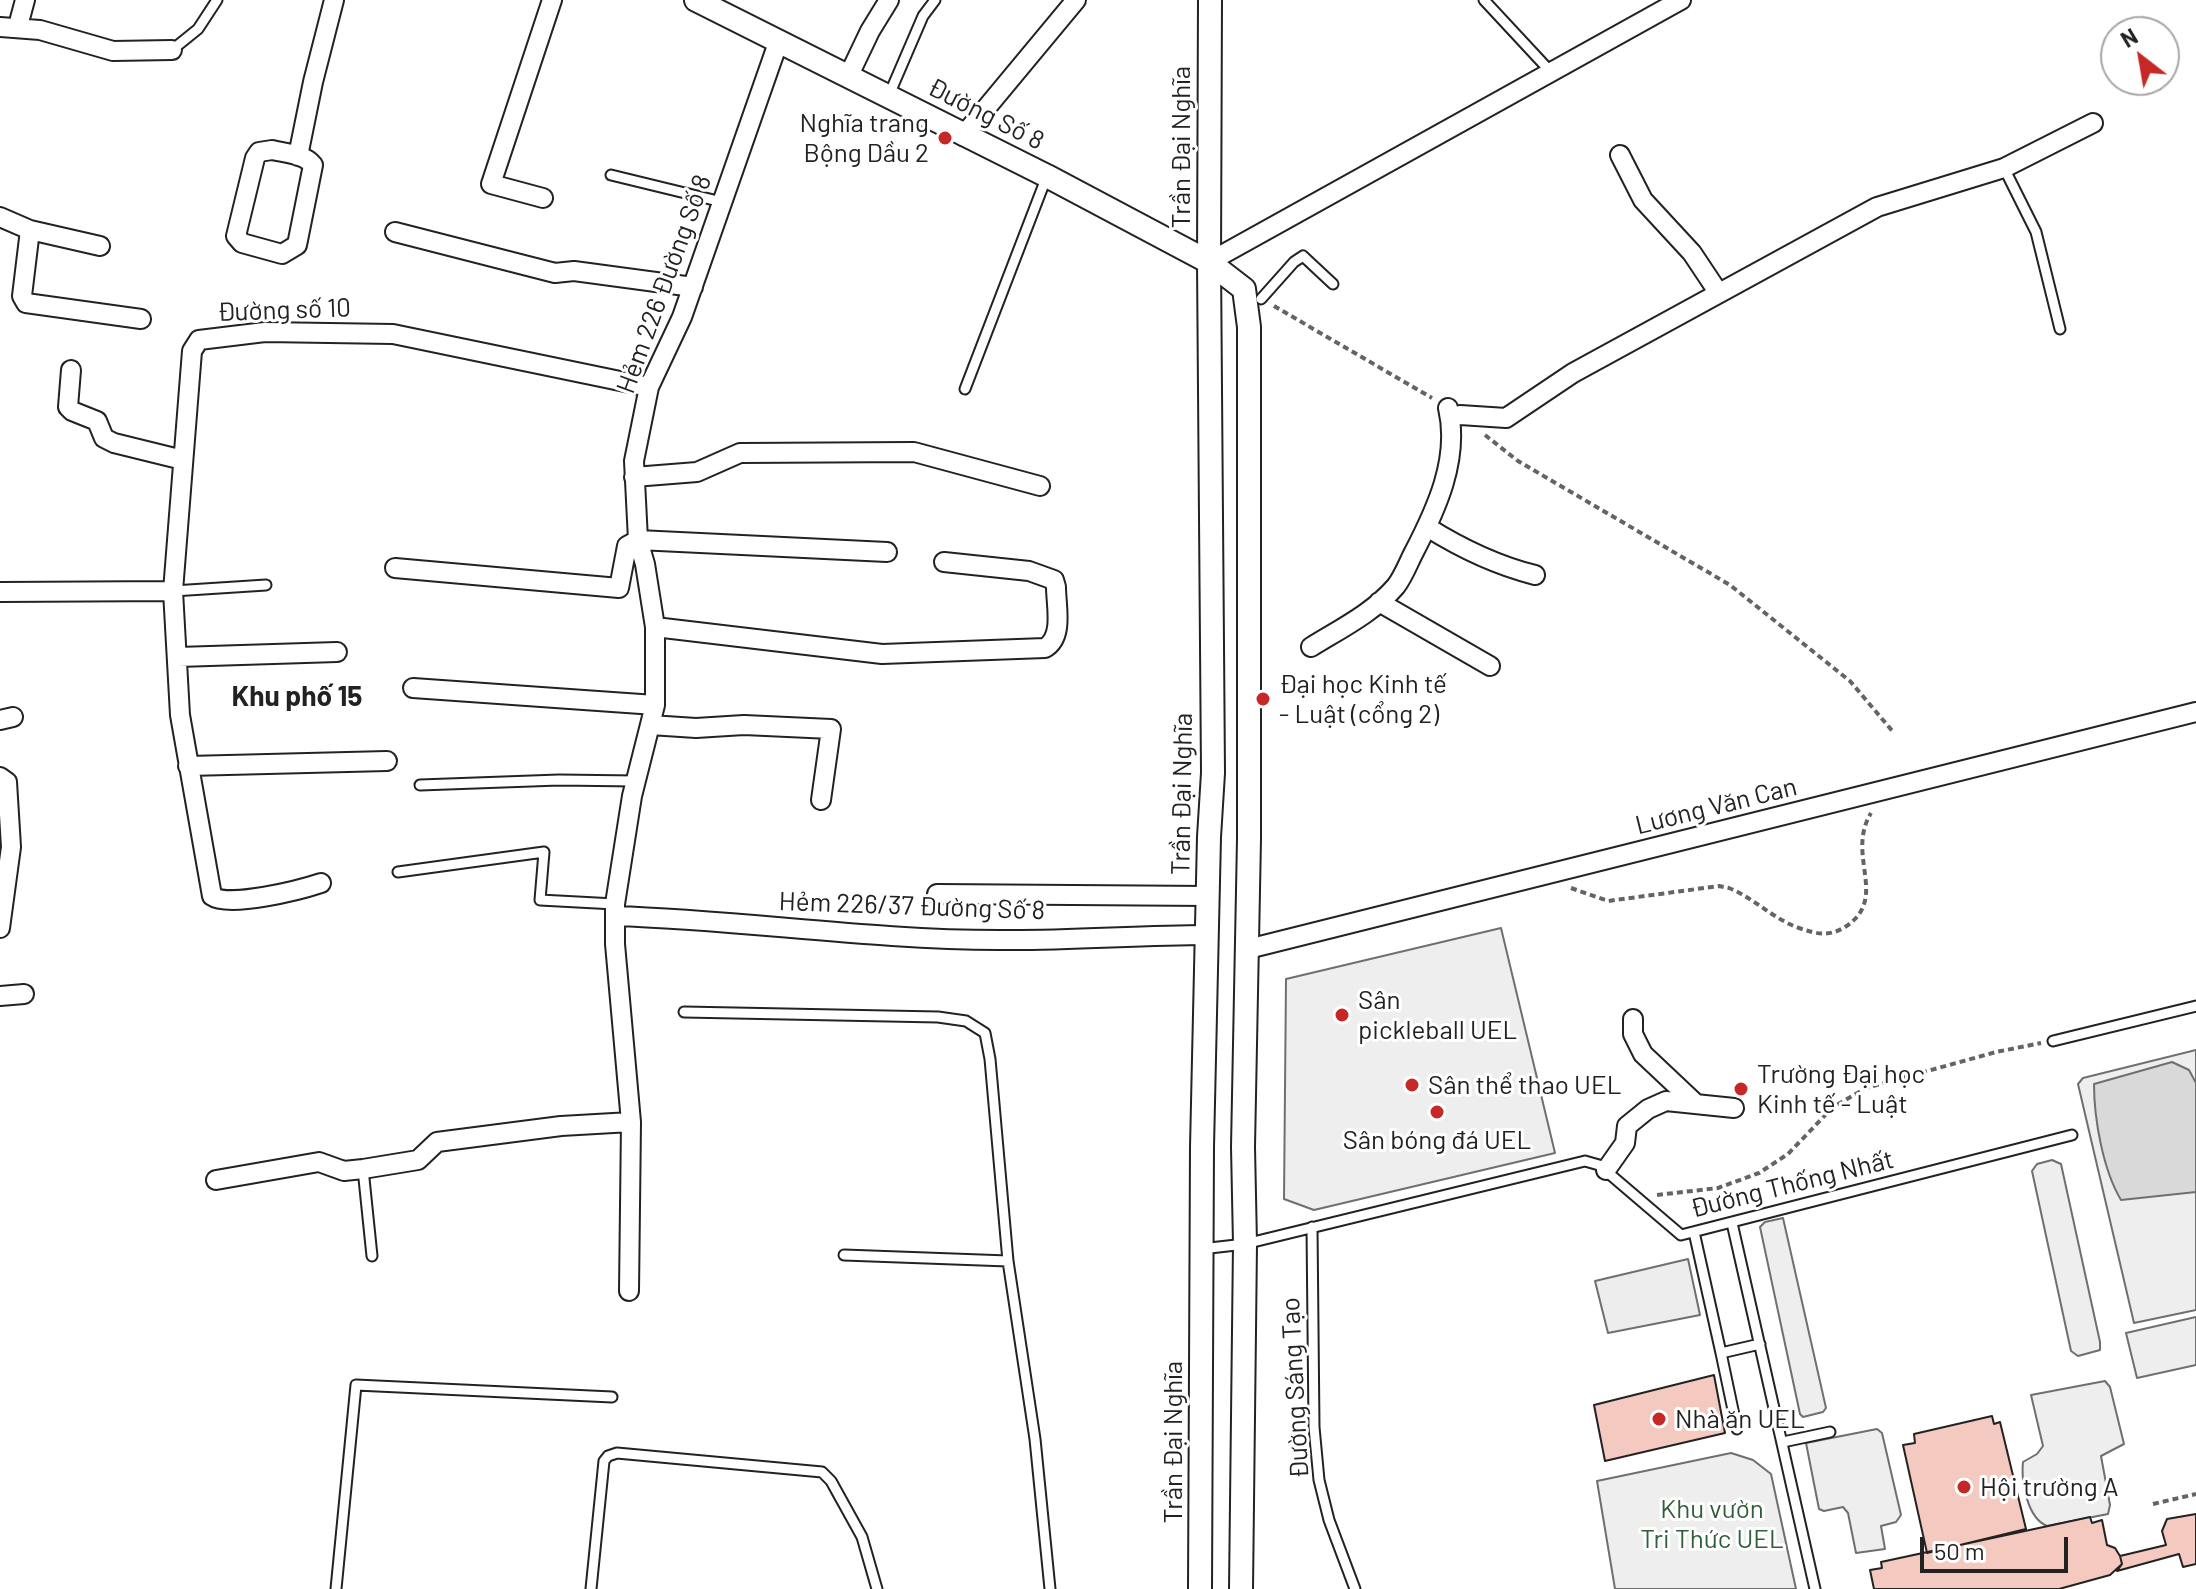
<!DOCTYPE html>
<meta charset="utf-8">
<style>
body{margin:0}
#map{position:relative;width:2196px;height:1589px;overflow:hidden;background:#fff;font-family:Barlow,sans-serif}
canvas{display:block}
.north{position:absolute;left:2100px;top:16px;width:80px;height:80px;box-sizing:border-box;background:#fff;border:2px solid #a7a7a7;border-radius:50%;rotate:329deg;font-size:22px;font-weight:700;line-height:32px;text-align:center;color:#222}
.north::after{content:'';display:block;margin:auto;width:28px;height:36px;background:#c62828;clip-path:polygon(50% 0,100% 100%,50% 72%,0 100%)}
.scale{position:absolute;left:1920px;top:1537px;width:148px;height:36px;box-sizing:border-box;border:4px solid #222;border-top:0;padding-left:10px;font-size:24px;line-height:28px;white-space:nowrap;color:#222;-webkit-text-stroke:6px #fff;paint-order:stroke}
</style>
<div id="map">
<canvas width="2196" height="1589"></canvas>
<div class="north">N</div>
<div class="scale">50 m</div>
</div>
<script>
const ctx = document.querySelector('canvas').getContext('2d');
ctx.lineJoin = 'round';
function paint(path, color) { ctx.fillStyle = color; ctx.fill(path, 'evenodd'); }
function stroke(path, color, width, dash) { ctx.strokeStyle = color; ctx.lineWidth = width; ctx.lineCap = dash ? 'butt' : 'round'; ctx.setLineDash(dash || []); ctx.stroke(path); }
function write(font, color, halo, rows, align = 'center') {
  ctx.font = font + ' Barlow,sans-serif'; ctx.lineWidth = 6; ctx.setLineDash([]); ctx.textBaseline = 'middle'; ctx.strokeStyle = halo; ctx.fillStyle = color; for (const [text, x, y, turn = 0] of rows) {
    ctx.save(); ctx.translate(x, y); ctx.rotate((+turn || 0) * Math.PI / 180); ctx.textAlign = isNaN(turn) ? turn : align; if (halo) ctx.strokeText(text, 0, 0); ctx.fillText(text, 0, 0); ctx.restore();
  }
}
const green = new Path2D(`
 M1501,928L1555,1153L1314,1210L1284,1199L1286,979Z
 M2196,1050V1310L2134,1323L2078,1084L2083,1078Z
 M2052,1160L2061,1164L2100,1342V1350L2078,1356L2071,1351L2032,1171L2037,1164Z
 M1783,1218L1826,1408L1823,1412L1803,1417L1800,1414L1760,1227L1765,1222Z
 M2196,1317V1365L2137,1378L2126,1333Z
 M2105,1381L2110,1387L2124,1444L2101,1456L2110,1505L2108,1514L2047,1526C2027,1518 2021,1481 2023,1462L2037,1454L2043,1446L2031,1395Z
 M1877,1429L1882,1433L1901,1515L1896,1522L1881,1526L1885,1549L1856,1553L1848,1513L1843,1507L1824,1511L1819,1509L1806,1443Z
 M1731,1453L1753,1460L1771,1474L1796,1589H1615L1597,1481Z`);
paint(green, '#eee');
stroke(green, '#6f6f6f', 2);
const parking = new Path2D(`
 M1688,1259L1700,1315L1608,1333L1595,1281Z`);
paint(parking, '#ededed');
stroke(parking, '#6f6f6f', 2);
const water = new Path2D(`
 M2172,1062L2189,1070L2196,1083V1192L2121,1200C2103,1170 2094,1119 2094,1084Z`);
paint(water, '#d9d9d9');
stroke(water, '#6f6f6f', 2);
const building = new Path2D(`
 M1714,1375L1725,1433L1605,1461L1594,1405Z
 M1992,1416L1994,1424L2000,1422L2026,1529L1927,1553L1903,1445L1915,1443L1914,1434Z
 M2196,1514V1564L2183,1567L2179,1554L2117,1571L2122,1564L2120,1556L2166,1545L2162,1531L2167,1519Z
 M2090,1517L2092,1523L2102,1520L2107,1545L2115,1548L2120,1556L2122,1564L2110,1575L2059,1589H1874L1870,1570L1882,1568L1881,1562Z`);
paint(building, '#f3c9c0');
stroke(building, '#222', 2);
const service = new Path2D(`
 M1484,0L1550,71
 M172,50L198,29L217,0
 M889,95L923,16L935,0
 M2004,168L2036,232L2060,329
 M611,175L722,202
 M1261,299L1294,262L1303,256L1333,284
 M965,389L1047,176
 M173,591L266,585
 M420,785L559,780L636,781
 M398,872L544,852L540,900L615,904
 M684,1012L938,1017L966,1021L985,1033L990,1059L1008,1261L1035,1439L1050,1589
 M2053,1041L2196,1006
 M363,1169L372,1256
 M1732,1223L1815,1589
 M1312,1227L1314,1427L1319,1480L1329,1520L1355,1589
 M1694,1232L1721,1353
 M1201,1249L1245,1244L1585,1161L1599,1165L1681,1235L2072,1135
 M844,1255L1008,1261
 M1737,1429L1721,1353L1760,1344
 M1783,1442L1830,1432
 M336,1589L356,1385L612,1397
 M591,1589L604,1461L608,1456L617,1453L822,1472L831,1481L862,1537L877,1589`);
const minor = new Path2D(`
 M18,26L25,0
 M0,27L40,30L113,51L172,50
 M849,75L870,31L889,0
 M963,136L1076,0
 M272,150C285,153 305,154 313,165L297,245L282,254L242,243L236,236L255,158L259,152Z
 M1620,155L1643,200L1692,253L1718,292
 M298,156L313,82L334,0
 M543,198L491,184L552,0
 M0,217L30,230L100,246
 M30,230L22,296L26,303L141,319
 M395,232L555,273L574,271L693,287
 M1209,262L1681,0
 M71,370L68,407L72,411L97,421L104,438L114,443L183,460
 M1460,415L1506,418L1573,373L1877,207L2004,168L2093,123
 M634,477L697,472L740,453L914,452L1040,486
 M1427,527C1462,549 1495,565 1535,575
 M395,568L619,588L627,546L638,540L887,552
 M173,591L180,715L212,896C229,908 300,890 321,883
 M0,592L173,591L192,351L199,340L265,332L393,334L649,387
 M1379,602L1490,666
 M655,627L882,654L1045,648C1064,637 1056,606 1056,587L1054,580L1029,571L944,562
 M1311,647C1340,629 1373,613 1396,586C1403,577 1408,564 1413,554C1436,510 1460,459 1448,408
 M178,657L337,652
 M413,688L655,705
 M0,720L13,717
 M650,725L696,728L744,725L831,729L821,800
 M188,766L387,761
 M0,777L7,782L11,847L0,928
 M937,894L1208,896
 M615,916C743,920 871,940 999,940C1068,941 1138,935 1207,935
 M1248,949L2196,712
 M0,996L24,994
 M1633,1019V1034L1643,1054L1695,1103
 M1606,1170L1625,1143L1627,1126L1648,1109L1666,1101L1734,1108
 M216,1180L319,1162L344,1171L363,1169L418,1160L437,1142L561,1126L631,1122
 M629,1291L631,1122L615,944V904L632,796L655,705V627L645,564L638,540L634,461L649,387L682,317L779,40`);
const tertiary = new Path2D(`
 M696,0L1047,176L1209,262L1244,289L1249,327V839L1243,1147L1245,1244L1241,1589
 M1200,1589L1202,1147L1209,837L1213,773L1209,262L1210,0`);
stroke(service, '#222', 13);
stroke(minor, '#222', 22);
stroke(tertiary, '#222', 26);
stroke(new Path2D(`
 M1274,306L1432,398
 M1485,435L1518,461L1730,585L1850,681L1894,733
 M1571,888L1608,901L1719,886L1729,888C1754,898 1773,919 1799,928C1816,934 1829,937 1845,927C1890,898 1845,856 1871,813
 M1657,1195L1718,1188L1759,1173L1788,1154L1833,1107L1866,1088L1996,1052L2041,1043
 M2153,1504L2196,1494`), '#646464', 4, [6, 4]);
stroke(service, '#fff', 9);
stroke(minor, '#fff', 18);
stroke(tertiary, '#fff', 22);
for (const [x, y, r, color] of [
 [945,138,8,"#c62828"],
 [1263,699,8,"#c62828"],
 [1342,1015,8,"#c62828"],
 [1412,1085,8,"#c62828"],
 [1741,1089,8,"#c62828"],
 [1437,1112,8,"#c62828"],
 [1659,1419,8,"#c62828"],
 [1964,1487,8,"#c62828"]
]) { const dot = new Path2D(); dot.arc(x, y, r, 0, 2 * Math.PI); ctx.fillStyle = color; ctx.fill(dot); stroke(dot, '#fff', 3); }
write('26px', '#222', '#fff', [
 ["Đường Số 8",986,114,27],
 ["Trần Đại Nghĩa",1181,147,-90],
 ["Hẻm 226 Đường Số 8",664,284,-70],
 ["Đường số 10",284,310,-2],
 ["Trần Đại Nghĩa",1182,794,-89],
 ["Lương Văn Can",1716,806,-14],
 ["Hẻm 226/37 Đường Số 8",912,906,2],
 ["Đường Thống Nhất",1792,1184,-14],
 ["Đường Sáng Tạo",1295,1388,-93],
 ["Trần Đại Nghĩa",1173,1442,-90]
]);
write('26px', '#222', '#fff', [
 ["Nghĩa trang",929,123,"right"],
 ["Bộng Dầu 2",929,153,"right"],
 ["Đại học Kinh tế",1279,684],
 ["- Luật (cổng 2)",1279,714],
 ["Sân",1358,1000],
 ["pickleball UEL",1358,1030],
 ["Trường Đại học",1757,1074],
 ["Kinh tế - Luật",1757,1104],
 ["Sân thể thao UEL",1428,1085],
 ["Sân bóng đá UEL",1437,1140,"center"],
 ["Nhà ăn UEL",1675,1419],
 ["Hội trường A",1980,1487]
], 'left');
write('26px', '#2f5e38', '#fff', [
 ["Khu vườn",1712,1509],
 ["Tri Thức UEL",1712,1539]
]);
write('bold 28px', '#222', '#fff', [
 ["Khu phố 15",297,697]
]);
</script>
